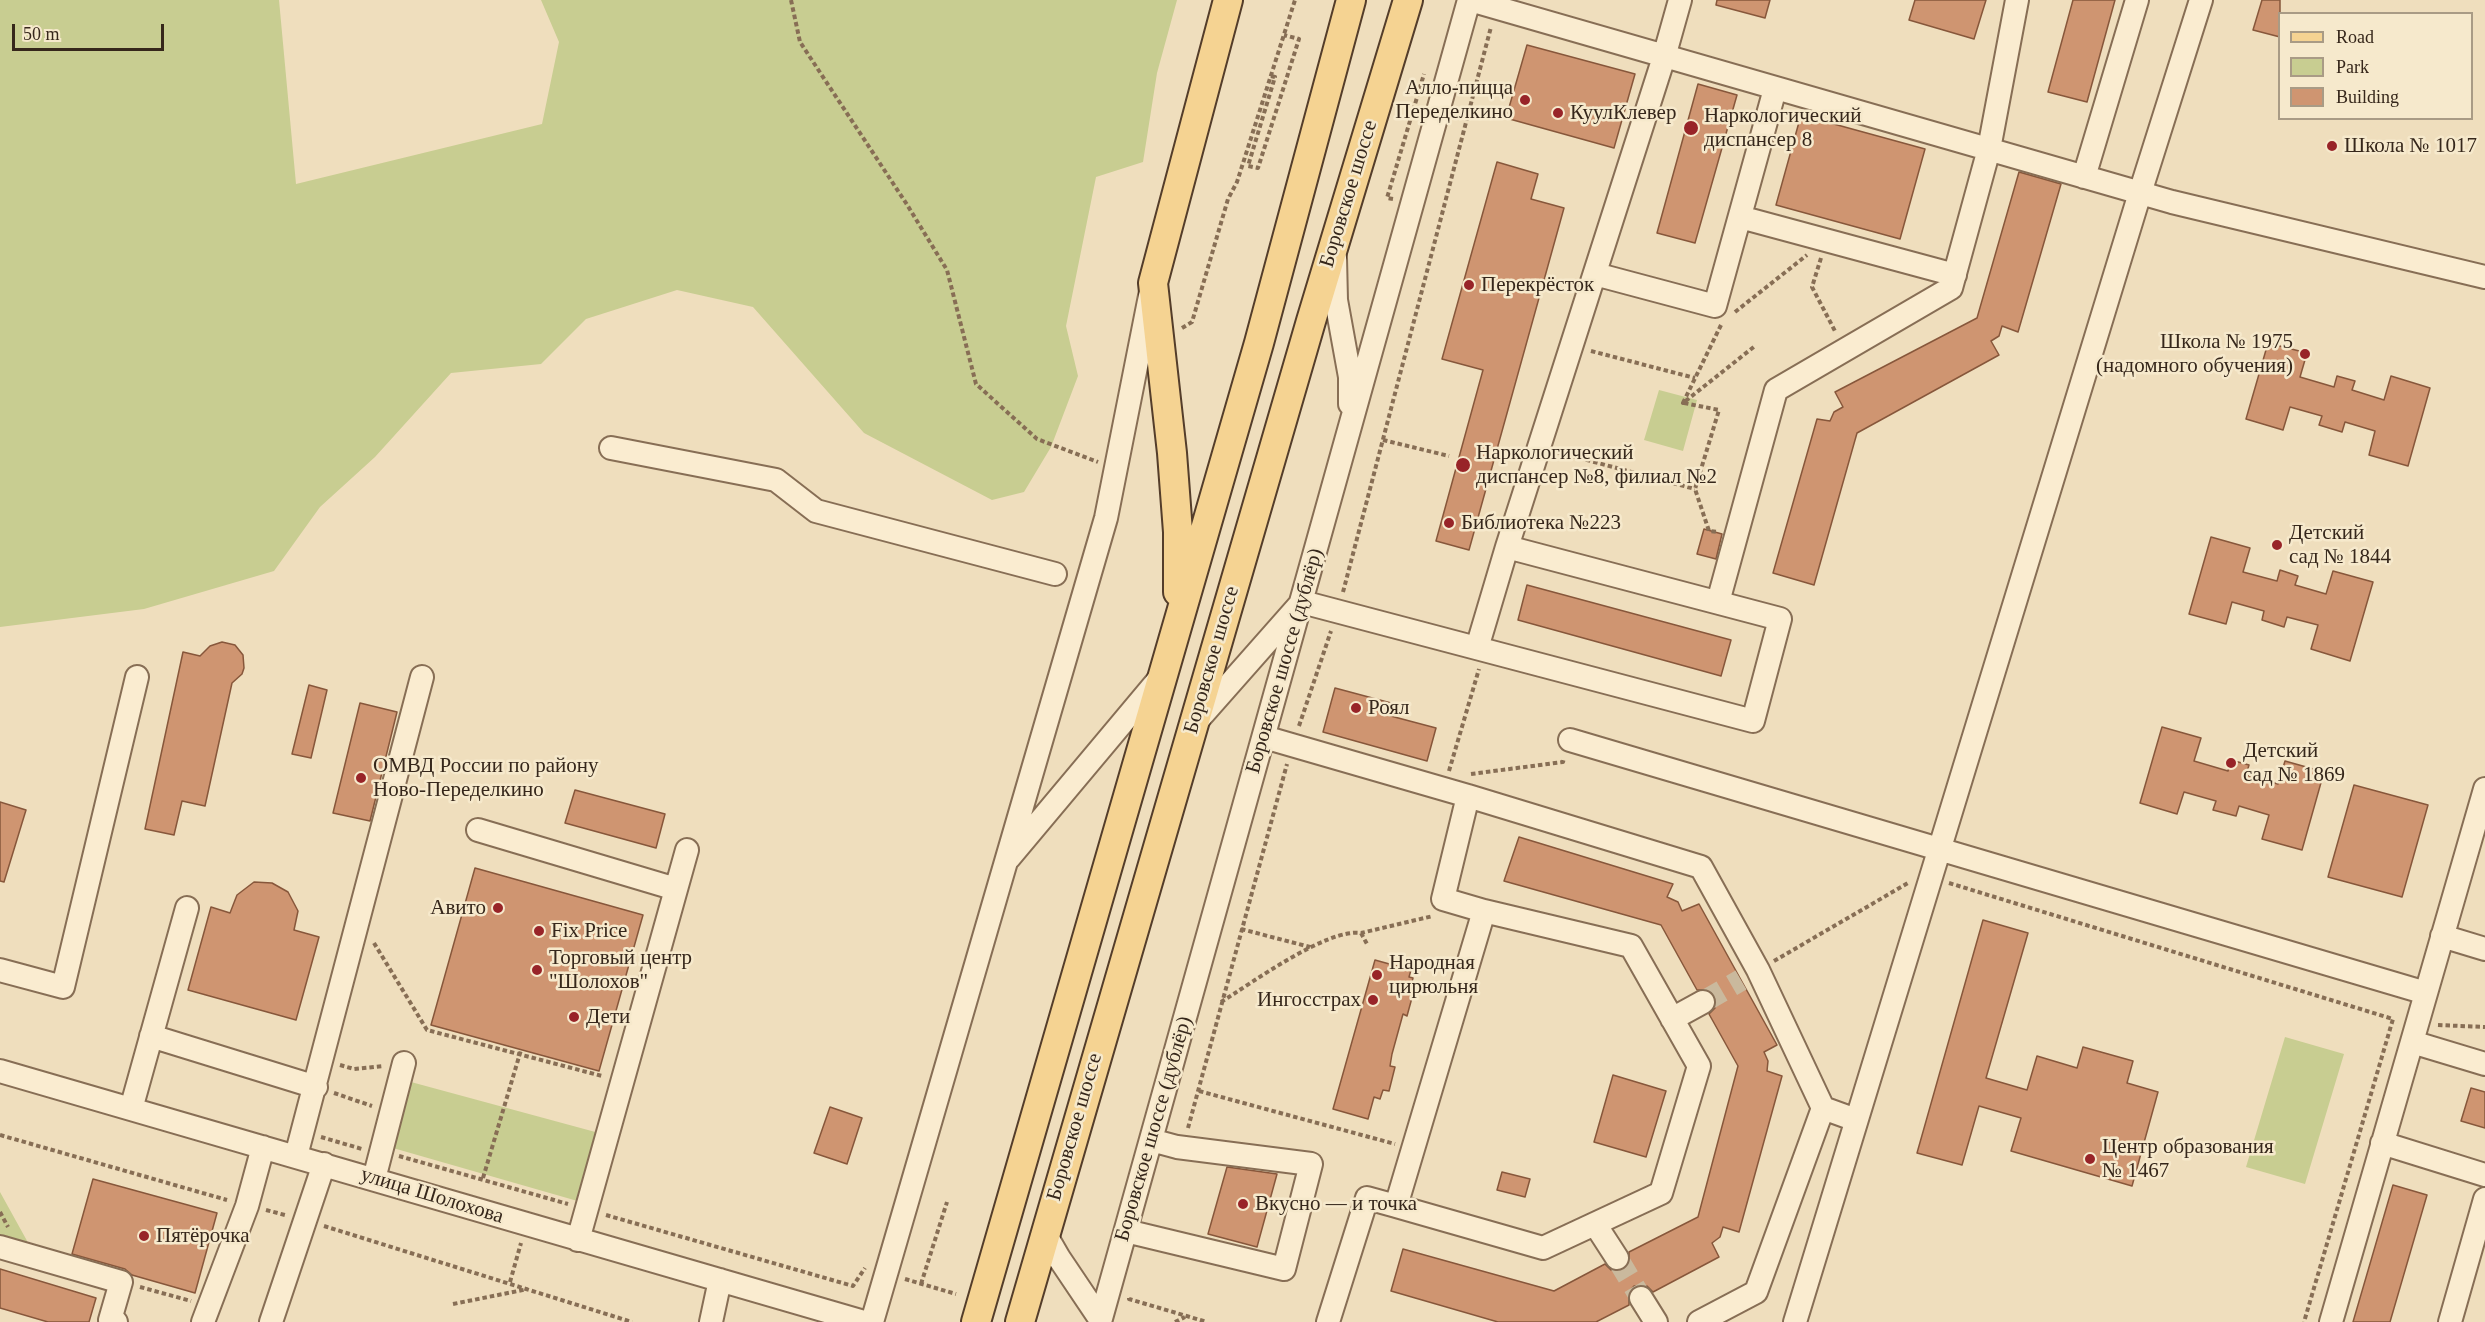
<!DOCTYPE html>
<meta charset="utf-8">
<style>
body{margin:0}
#map{position:relative;width:2485px;height:1322px;overflow:hidden;background:#efdebd;font-family:"Times New Roman",serif}
canvas{display:block}
.legend{position:absolute;left:2278px;top:12px;width:195px;height:108px;box-sizing:border-box;background:#f6e9cc;border:2px solid #a99b85;margin:0;padding:8px 10px;list-style:none;font-size:18px;color:#36271b}
.legend li{display:flex;align-items:center;gap:12px;height:30px}
.legend b{width:30px;border:2px solid #a99b85}
.scale{position:absolute;left:12px;top:24px;width:152px;height:27px;box-sizing:border-box;border:3px solid #36271b;border-top:0;padding-left:8px;font-size:18px;line-height:21px;white-space:nowrap;color:#36271b;-webkit-text-stroke:4px #f6e9cc;paint-order:stroke}
</style>
<div id="map">
<canvas width="2485" height="1322"></canvas>
<ul class="legend">
<li><b style="height:8px;background:#f5d392"></b>Road</li>
<li><b style="height:16px;background:#c8cd91"></b>Park</li>
<li><b style="height:16px;background:#cf9571"></b>Building</li>
</ul>
<div class="scale">50 m</div>
</div>
<script>
const ctx = document.querySelector('canvas').getContext('2d');
ctx.lineJoin = 'round';
function paint(path, color) { ctx.fillStyle = color; ctx.fill(path, 'evenodd'); }
function stroke(path, color, width, dash) { ctx.strokeStyle = color; ctx.lineWidth = width; ctx.lineCap = dash ? 'butt' : 'round'; ctx.setLineDash(dash || []); ctx.stroke(path); }
function write(font, color, halo, rows, align = 'center') {
  ctx.font = font + ' "Times New Roman",serif'; ctx.lineWidth = 5; ctx.setLineDash([]); ctx.textBaseline = 'middle'; ctx.strokeStyle = halo; ctx.fillStyle = color; for (const [text, x, y, turn = 0] of rows) {
    ctx.save(); ctx.translate(x, y); ctx.rotate((+turn || 0) * Math.PI / 180); ctx.textAlign = isNaN(turn) ? turn : align; if (halo) ctx.strokeText(text, 0, 0); ctx.fillText(text, 0, 0); ctx.restore();
  }
}
paint(new Path2D(`
 M0,0H279L296,184L542,124L559,42L541,0H1177L1157,73L1143,162L1096,177L1066,326L1078,376L1051,447L1024,492L992,500L864,433L753,307L677,290L586,319L541,364L451,373L375,457L320,507L274,571L144,609L0,627Z
 M1659,390L1697,400L1683,451L1644,440Z
 M2285,1037L2344,1054L2305,1184L2246,1167Z
 M411,1082L599,1133L581,1202L393,1148Z
 M0,1192L31,1248L0,1240Z`), '#c8cd91');
const building = new Path2D(`
 M1717,0H1770L1765,18L1716,5Z
 M1915,0H1986L1974,39L1909,20Z
 M2073,0H2115L2087,102L2048,92Z
 M2262,0H2280V37L2253,30Z
 M1527,45L1635,74L1614,148L1506,118Z
 M1698,84L1737,95L1695,243L1657,233Z
 M1801,115L1925,149L1900,239L1776,205Z
 M1497,162L1538,174L1531,199L1564,208L1469,550L1436,541L1483,370L1442,359Z
 M2019,172L2061,184L2018,332L2002,326L1999,336L1991,341L1999,355L1857,433L1814,585L1773,573L1817,419L1830,421L1834,412L1843,407L1835,392L1977,318Z
 M2268,343L2307,353L2300,377L2334,387L2337,376L2355,381L2352,390L2384,400L2391,376L2430,388L2408,466L2369,455L2375,431L2345,422L2342,432L2319,425L2322,416L2290,407L2283,430L2246,419Z
 M1704,529L1722,534L1716,559L1697,554Z
 M2211,537L2250,548L2243,572L2277,581L2280,570L2298,576L2295,585L2326,594L2333,571L2373,582L2350,661L2311,649L2318,625L2287,617L2284,627L2262,620L2264,611L2232,602L2226,624L2189,614Z
 M1527,585L1731,640L1721,676L1518,620Z
 M222,642L235,645L243,655L244,668L242,674L232,683L205,806L182,801L174,835L145,829L183,652L200,656L210,646Z
 M309,685L327,690L311,758L292,754Z
 M1335,688L1391,703L1387,715L1436,728L1427,761L1323,732Z
 M360,703L397,712L370,821L333,813Z
 M2162,727L2201,738L2194,761L2228,771L2231,760L2249,765L2246,775L2278,784L2285,761L2324,772L2302,850L2262,839L2269,815L2239,806L2236,816L2213,810L2216,801L2184,792L2177,814L2140,803Z
 M2354,785L2428,805L2402,897L2328,877Z
 M575,790L665,814L656,848L565,823Z
 M0,802L26,810L4,882L0,881Z
 M1519,837L1673,884L1667,897L1678,902L1682,911L1699,904L1777,1045L1764,1052L1768,1061L1767,1071L1782,1076L1739,1232L1723,1227L1720,1237L1712,1243L1719,1257L1653,1292L1647,1286H1634L1629,1292V1305L1596,1322H1498L1391,1291L1403,1249L1554,1291L1605,1264L1611,1270H1624L1629,1264V1252L1698,1217L1738,1066L1709,1014L1715,1008V996L1709,990H1697L1661,925L1504,881Z
 M475,868L643,915L599,1071L431,1025Z
 M254,882L272,883L288,892L298,911L294,930L319,937L296,1020L188,990L211,907L230,913L237,895Z
 M1983,920L2028,933L1986,1078L2027,1090L2037,1056L2077,1068L2083,1047L2133,1061L2127,1083L2158,1092L2132,1186L2011,1151L2021,1118L1979,1106L1962,1165L1917,1153Z
 M1375,960L1411,970L1409,977L1413,978L1409,993L1413,994L1407,1016L1403,1014L1392,1054L1390,1066L1395,1067L1389,1091L1383,1090L1380,1099L1374,1097L1368,1119L1333,1109Z
 M1613,1075L1666,1091L1646,1157L1594,1142Z
 M2471,1088L2485,1092V1128L2461,1121Z
 M830,1107L862,1118L847,1164L814,1153Z
 M1227,1167L1277,1174L1257,1247L1208,1234Z
 M1502,1172L1530,1179L1525,1197L1497,1190Z
 M93,1179L217,1213L195,1293L132,1275L125,1269L72,1254Z
 M2393,1185L2427,1195L2390,1322H2353Z
 M0,1269L96,1298L89,1322H48L0,1308Z`);
paint(building, '#cf9571');
stroke(building, '#87573b', 1.5);
stroke(new Path2D(`
 M1703,1002L1741,980
 M1617,1258L1641,1298`), '#cab99d', 22, [22, 11]);
const minor = new Path2D(`
 M1470,0L2172,202L2485,277
 M2084,177L2137,0
 M1740,217L1955,275
 M1335,258L1336,300L1350,377V404
 M1595,274L1715,306L1775,89
 M611,448L776,480L816,511L1055,574
 M1718,602L1776,390L1951,288L1989,149L2017,0
 M1477,648L1507,547L1664,57L1680,0
 M1196,722L1302,602L1753,721L1780,619L1507,547
 M1264,737L1468,796L1443,899L1484,911L1396,1206L1367,1198L1328,1322
 M1570,740L2426,993
 M1468,796L1701,867L1758,970L1823,1108L1856,1120
 M478,830L676,889
 M1009,858L1159,679
 M2442,936L2485,949
 M0,970L63,987L137,677
 M1672,1019L1703,1002
 M151,1036L316,1087
 M2412,1042L2485,1064
 M0,1071L864,1322
 M131,1109L187,908
 M2382,1143L2485,1175
 M296,1156L422,677
 M374,1179L404,1063
 M1396,1206L1543,1248L1661,1193L1699,1066L1631,946L1484,911
 M1595,1224L1617,1258
 M1126,1231L1284,1269L1311,1164L1177,1147L1151,1140
 M1044,1232L1059,1258L1100,1319
 M578,1240L687,850
 M0,1247L121,1282L110,1320L116,1322
 M1641,1298L1656,1322
 M203,1322L247,1206L263,1147
 M271,1322L324,1164
 M711,1322L720,1280
 M872,1322L1106,518L1150,296
 M1100,1322L1469,0
 M1699,1322L1756,1292L1823,1108
 M1795,1322L2140,193L2201,0
 M2331,1322L2485,789
 M2450,1322L2485,1199`);
const major = new Path2D(`
 M1178,592V532L1172,453L1153,283L1228,0
 M976,1322L1259,343L1351,0
 M1020,1322L1311,321L1408,0`);
stroke(minor, '#876e55', 26);
stroke(major, '#543d2a', 32);
stroke(new Path2D(`
 M791,0L800,42L906,203L947,270L976,384L1037,439L1098,462
 M1271,76L1275,77L1248,166L1258,168L1299,39L1284,35
 M1393,199L1387,198L1424,74
 M1821,258L1812,287L1836,333
 M1735,312L1807,255
 M1721,325L1683,403L1755,346
 M1182,328L1192,322L1228,199L1237,182L1295,0
 M1591,351L1695,378
 M1684,403L1719,410L1695,489L1709,531L1718,532
 M1383,440L1449,456
 M1557,452L1695,489
 M1343,592L1491,27
 M1299,726L1331,631
 M1449,771L1479,669
 M1471,774L1563,762L1564,758
 M1949,883L2393,1019L2304,1322
 M1241,929L1310,947
 M1361,933L1367,944
 M374,943L427,1030L602,1076
 M1774,961L1908,883
 M1221,1002C1252,983 1327,928 1361,933L1433,916
 M2438,1025L2485,1027
 M340,1065L354,1069L383,1066
 M1199,1091L1395,1144
 M334,1093L372,1106
 M1188,1128L1287,764
 M0,1135L227,1200
 M321,1137L362,1149
 M399,1156L568,1204
 M483,1178L521,1050
 M266,1210L285,1215
 M0,1212L8,1227
 M606,1215L853,1286L865,1268
 M324,1226L632,1322
 M905,1279L956,1294
 M510,1282L521,1243
 M921,1284L947,1202
 M140,1287L191,1301
 M1129,1298V1299L1207,1322
 M453,1304L528,1289
 M1175,1322L1185,1317`), '#876e55', 4, [4.5, 3]);
stroke(minor, '#faecd0', 22);
stroke(major, '#f5d392', 28);
for (const [x, y, r, color] of [
 [1525,100,6,"#982428"],
 [1558,113,6,"#982428"],
 [1691,128,8,"#982428"],
 [2332,146,6,"#982428"],
 [1469,285,6,"#982428"],
 [2305,354,6,"#982428"],
 [1463,465,8,"#982428"],
 [1449,523,6,"#982428"],
 [2277,545,6,"#982428"],
 [1356,708,6,"#982428"],
 [2231,763,6,"#982428"],
 [361,778,6,"#982428"],
 [498,908,6,"#982428"],
 [539,931,6,"#982428"],
 [537,970,6,"#982428"],
 [1377,975,6,"#982428"],
 [1373,1000,6,"#982428"],
 [574,1017,6,"#982428"],
 [2090,1159,6,"#982428"],
 [1243,1204,6,"#982428"],
 [144,1236,6,"#982428"]
]) { const dot = new Path2D(); dot.arc(x, y, r, 0, 2 * Math.PI); ctx.fillStyle = color; ctx.fill(dot); stroke(dot, '#f6e9cc', 2); }
write('21px', '#36271b', '#f6e9cc', [
 ["Алло-пицца",1513,88,"right"],
 ["Переделкино",1513,112,"right"],
 ["КуулКлевер",1570,113],
 ["Наркологический",1704,116],
 ["диспансер 8",1704,140],
 ["Школа № 1017",2344,146],
 ["Перекрёсток",1481,285],
 ["Школа № 1975",2293,342,"right"],
 ["(надомного обучения)",2293,366,"right"],
 ["Наркологический",1476,453],
 ["диспансер №8, филиал №2",1476,477],
 ["Библиотека №223",1461,523],
 ["Детский",2289,533],
 ["сад № 1844",2289,557],
 ["Роял",1368,708],
 ["Детский",2243,751],
 ["сад № 1869",2243,775],
 ["ОМВД России по району",373,766],
 ["Ново-Переделкино",373,790],
 ["Авито",486,908,"right"],
 ["Fix Price",551,931],
 ["Торговый центр",549,958],
 ["\"Шолохов\"",549,982],
 ["Народная",1389,963],
 ["цирюльня",1389,987],
 ["Ингосстрах",1361,1000,"right"],
 ["Дети",586,1017],
 ["Центр образования",2102,1147],
 ["№ 1467",2102,1171],
 ["Вкусно — и точка",1255,1204],
 ["Пятёрочка",156,1236]
], 'left');
write('21px', '#36271b', '#f6e9cc', [
 ["Боровское шоссе",1349,194,-73],
 ["Боровское шоссе",1212,660,-74],
 ["Боровское шоссе (дублёр)",1285,661,-74],
 ["Боровское шоссе",1075,1127,-74],
 ["Боровское шоссе (дублёр)",1154,1129,-74],
 ["улица Шолохова",432,1196,17]
]);
</script>
